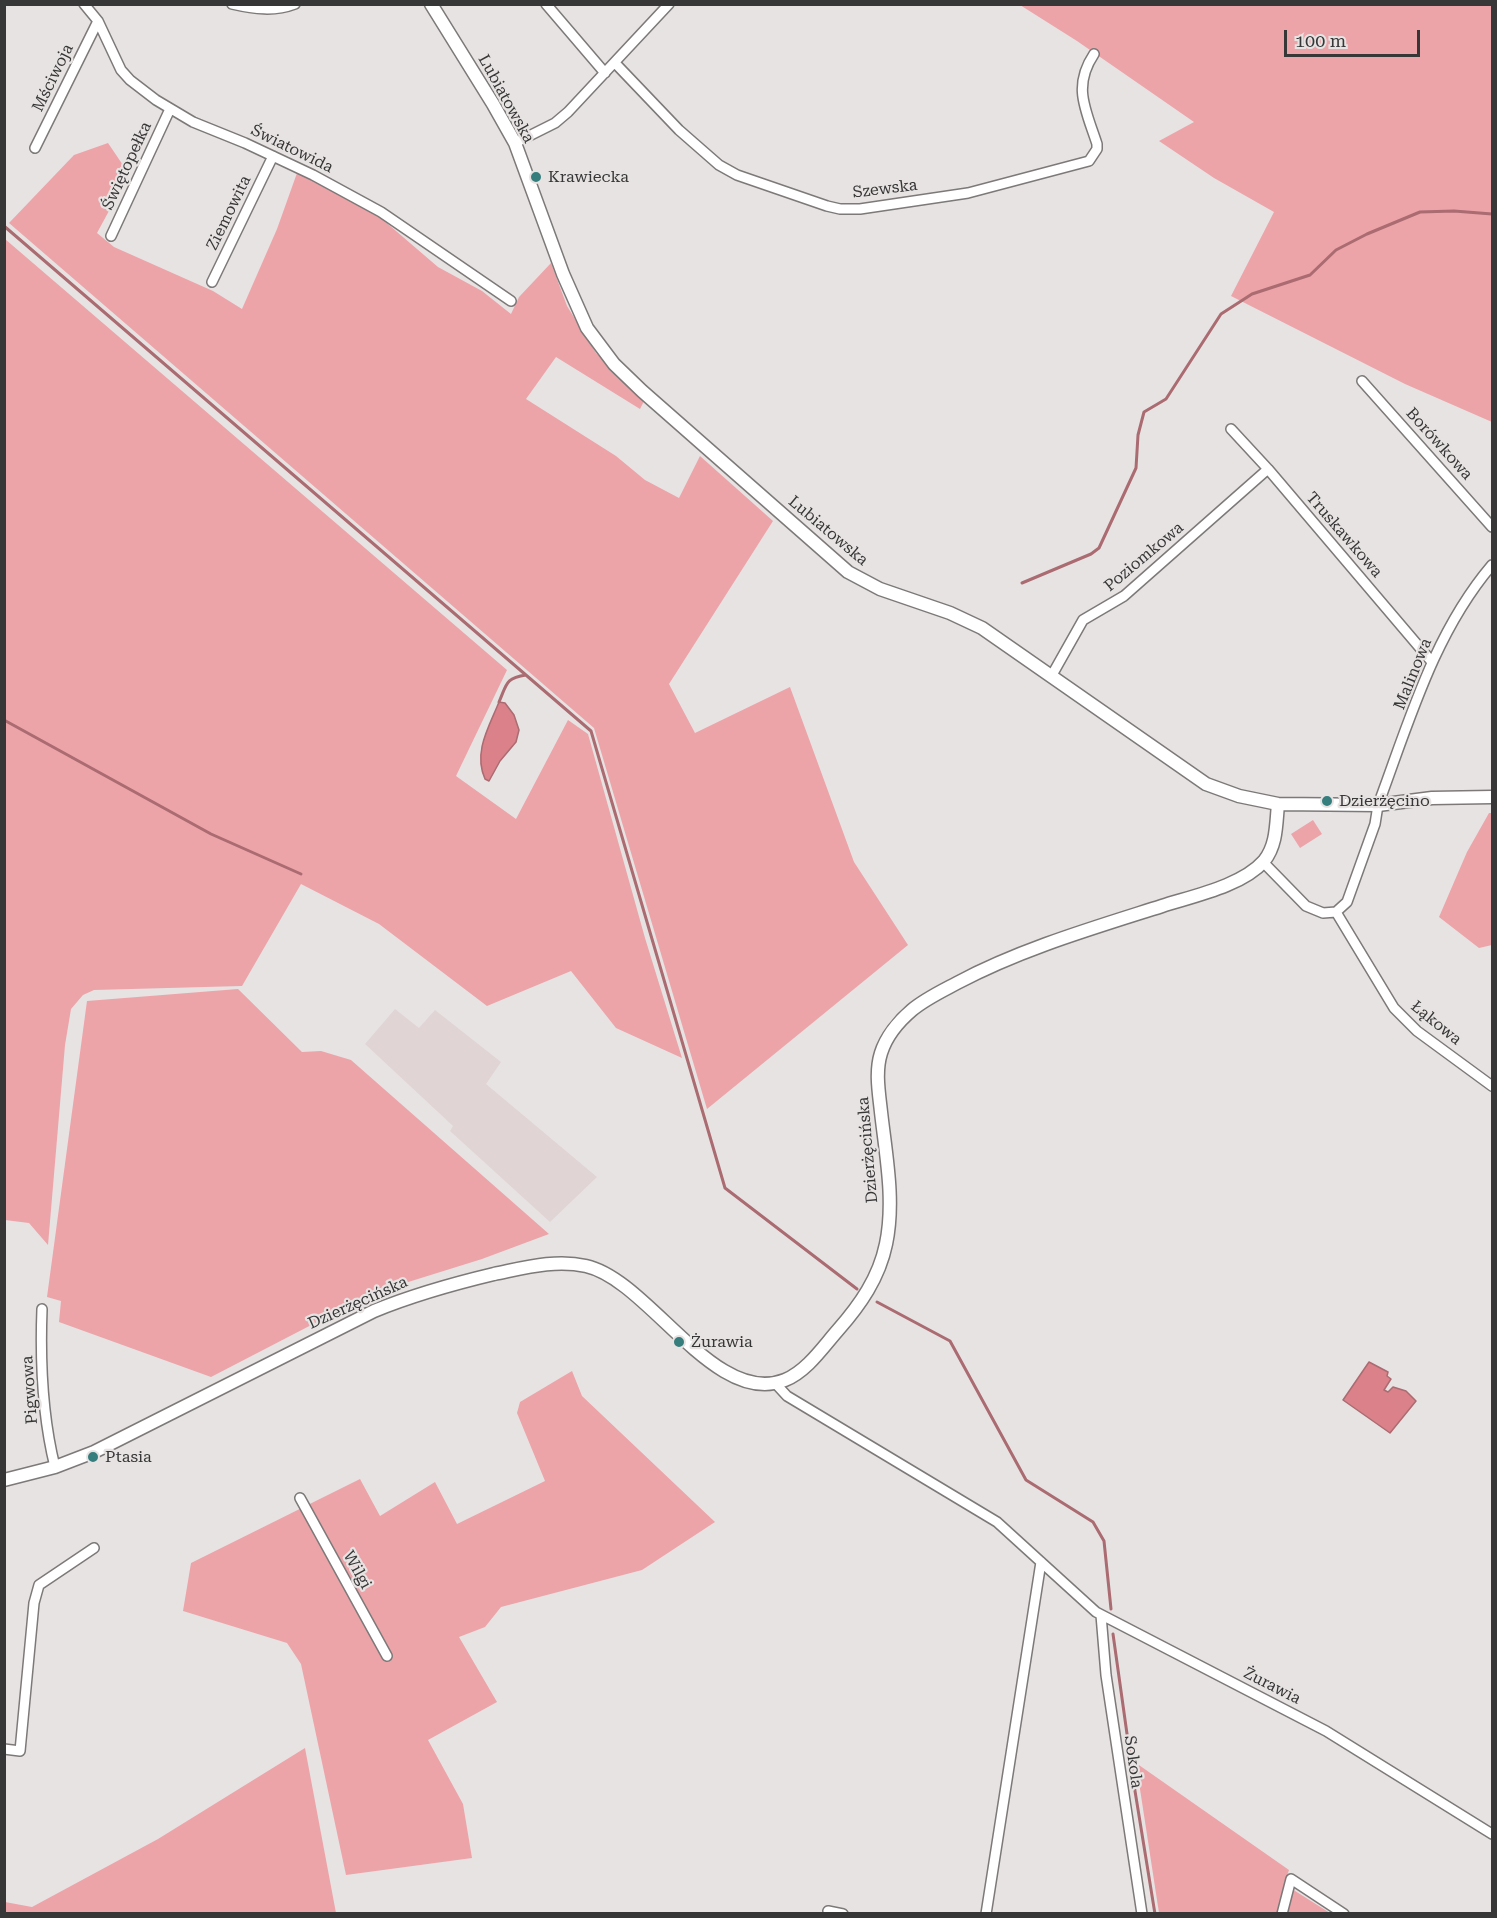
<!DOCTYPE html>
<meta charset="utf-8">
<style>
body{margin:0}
#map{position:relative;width:1497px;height:1918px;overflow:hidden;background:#e7e3e3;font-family:"Roboto Serif",serif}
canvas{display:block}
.frame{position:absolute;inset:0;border:6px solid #383737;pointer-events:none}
.scale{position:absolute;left:1284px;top:30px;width:136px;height:27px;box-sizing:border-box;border:3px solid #383737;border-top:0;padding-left:8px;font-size:18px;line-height:21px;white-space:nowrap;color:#383737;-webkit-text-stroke:4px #e7e3e3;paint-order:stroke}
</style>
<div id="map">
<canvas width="1497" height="1918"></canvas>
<div class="frame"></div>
<div class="scale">100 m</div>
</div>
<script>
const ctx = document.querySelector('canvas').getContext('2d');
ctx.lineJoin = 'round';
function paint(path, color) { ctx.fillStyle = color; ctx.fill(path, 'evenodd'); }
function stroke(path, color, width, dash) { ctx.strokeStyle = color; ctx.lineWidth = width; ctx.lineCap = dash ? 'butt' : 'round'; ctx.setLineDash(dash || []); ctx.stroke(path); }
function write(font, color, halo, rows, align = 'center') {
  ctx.font = font + ' "Roboto Serif",serif'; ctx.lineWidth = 4.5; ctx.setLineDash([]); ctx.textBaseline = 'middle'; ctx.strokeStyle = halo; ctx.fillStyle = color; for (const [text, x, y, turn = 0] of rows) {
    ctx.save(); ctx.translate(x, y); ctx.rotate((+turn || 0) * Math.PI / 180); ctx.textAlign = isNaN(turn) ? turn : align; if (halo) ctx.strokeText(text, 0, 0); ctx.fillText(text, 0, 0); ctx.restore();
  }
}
paint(new Path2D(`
 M395,1009L419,1028L435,1010L501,1062L486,1084L597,1177L550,1222L450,1131L453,1126L365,1044Z`), '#e1d4d5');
paint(new Path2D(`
 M1020,5H1492V422L1405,384L1231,296L1274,212L1214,178L1159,141L1194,122L1077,41Z
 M108,143L129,174L97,233L114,247L213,291L242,309L277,229L297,173L375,213L438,267L482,291L511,314L519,297L551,263L567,306L596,353L644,401L640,409L556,357L526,399L616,456L645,480L679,498L700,456L773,521L669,684L695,733L790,687L854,862L908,945L707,1109L594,728L9,223L74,155Z
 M5,239L507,670L456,776L516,819L568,720L588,734L645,938L682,1058L616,1028L571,971L487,1006L379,924L301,884L242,986L94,990L83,995L71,1009L65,1045L48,1245L29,1223L5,1220Z
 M1489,813H1492V945L1479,948L1439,917L1467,852Z
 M1313,820L1322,834L1300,848L1291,834Z
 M238,989L302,1052L321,1051L351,1060L549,1234L482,1259L373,1293L211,1377L59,1322L61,1301L47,1297L87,1001Z
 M572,1371L582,1396L715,1522L642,1570L501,1607L485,1627L459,1637L497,1702L428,1740L463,1804L472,1858L346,1875L301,1664L287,1643L183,1611L191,1563L360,1479L380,1516L435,1482L457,1524L545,1481L517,1413L520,1402Z
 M305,1748L336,1913H5V1902L32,1907L158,1839Z
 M1136,1763L1289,1870L1284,1884L1330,1913H1159Z`), '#eca4a9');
const water = new Path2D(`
 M499,702L505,703L514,715L519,730L516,742L500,761L489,781L485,779C473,752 489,727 499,702Z
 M1369,1362L1388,1372L1387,1376L1391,1379L1384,1390L1388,1392L1393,1387L1406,1391L1416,1401L1390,1433L1343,1400Z`);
paint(water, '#db818a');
stroke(water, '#aa6b71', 1.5);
stroke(new Path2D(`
 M4,226L591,731L725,1188L857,1289
 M1022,583L1091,554L1099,548L1136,468L1138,435L1144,412L1166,399L1221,314L1252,294L1310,275L1336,250L1367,234L1420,212L1454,211L1492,214
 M499,702C507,684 505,678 526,675
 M4,720L211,834L301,874
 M877,1302L950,1341L1026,1480L1093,1522L1104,1541L1111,1609
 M1113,1634L1135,1791L1155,1914`), '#aa6b71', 3);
const minor = new Path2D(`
 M84,4L98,21L121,70L130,80L156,100L193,122L245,143L313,175L381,212L511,301
 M232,4C254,9 274,12 295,4
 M546,4L605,73
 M615,63L679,130L719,165L737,175L827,206L840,209H860L968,193L1089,161L1097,149V144C1086,110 1072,87 1094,54
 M515,143L555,123L568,112L669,4
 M35,148L98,21
 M111,236L170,109
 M212,282L273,156
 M1362,381L1492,527
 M1231,429L1268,469L1432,662
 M1052,675L1083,620L1124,596L1268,469
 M1263,862L1306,906L1323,913L1336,912L1347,902L1375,824L1378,805C1409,722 1434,633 1492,565
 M1336,912L1394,1008L1417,1031L1492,1086
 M42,1309C40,1362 42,1415 55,1467
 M775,1383L787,1396L997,1522L1096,1612L1326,1731L1492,1834
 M300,1498L387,1656
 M1101,1615L1106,1675L1142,1914
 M4,1749L20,1751L34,1603L39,1585L94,1548
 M828,1911L843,1914
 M986,1914L1041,1562
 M1282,1914L1291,1879L1344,1914`);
const tertiary = new Path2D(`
 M431,4L493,104L515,143L563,274L587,328L614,364L642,391L848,572L880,589L950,613L982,628L1206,784L1239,796L1278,804L1378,805L1432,798L1492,797
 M4,1480L55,1467L94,1452L374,1311C413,1295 452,1284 494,1274C524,1268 555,1259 586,1266C649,1280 715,1408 785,1380C807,1371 823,1347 838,1330C860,1305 879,1278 886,1244C895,1201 886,1156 881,1112C879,1093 875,1072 881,1053C886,1037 899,1021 912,1010C925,999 942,991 957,983C1021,949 1093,928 1162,906C1193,896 1242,886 1264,861C1277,845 1276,824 1278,804`);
stroke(minor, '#7d7979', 12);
stroke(tertiary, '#7d7979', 15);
stroke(minor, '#fff', 9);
stroke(tertiary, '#fff', 12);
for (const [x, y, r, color] of [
 [536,177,6,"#357e7d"],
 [1327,801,6,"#357e7d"],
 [679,1342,6,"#357e7d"],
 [93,1457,6,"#357e7d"]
]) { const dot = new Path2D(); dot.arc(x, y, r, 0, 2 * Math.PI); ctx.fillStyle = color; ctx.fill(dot); stroke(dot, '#e7e3e3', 2); }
write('16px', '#383737', '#e7e3e3', [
 ["Mściwoja",53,78,-64],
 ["Lubiatowska",506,99,61],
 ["Światowida",292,149,26],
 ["Świętopełka",127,166,-65],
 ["Szewska",885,189,-7],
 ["Ziemowita",229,213,-64],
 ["Borówkowa",1439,444,48],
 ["Lubiatowska",828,531,40],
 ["Truskawkowa",1344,535,49],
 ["Poziomkowa",1144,557,-40],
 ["Malinowa",1413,674,-68],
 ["Łąkowa",1436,1023,39],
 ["Dzierżęcińska",868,1150,-95],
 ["Dzierżęcińska",358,1303,-24],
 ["Pigwowa",30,1390,-94],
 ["Wilgi",357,1570,61],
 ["Żurawia",1272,1686,27],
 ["Sokola",1133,1762,82]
]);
write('16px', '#383737', '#e7e3e3', [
 ["Krawiecka",548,177],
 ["Dzierżęcino",1339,801],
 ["Żurawia",691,1342],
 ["Ptasia",105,1457]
], 'left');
</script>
